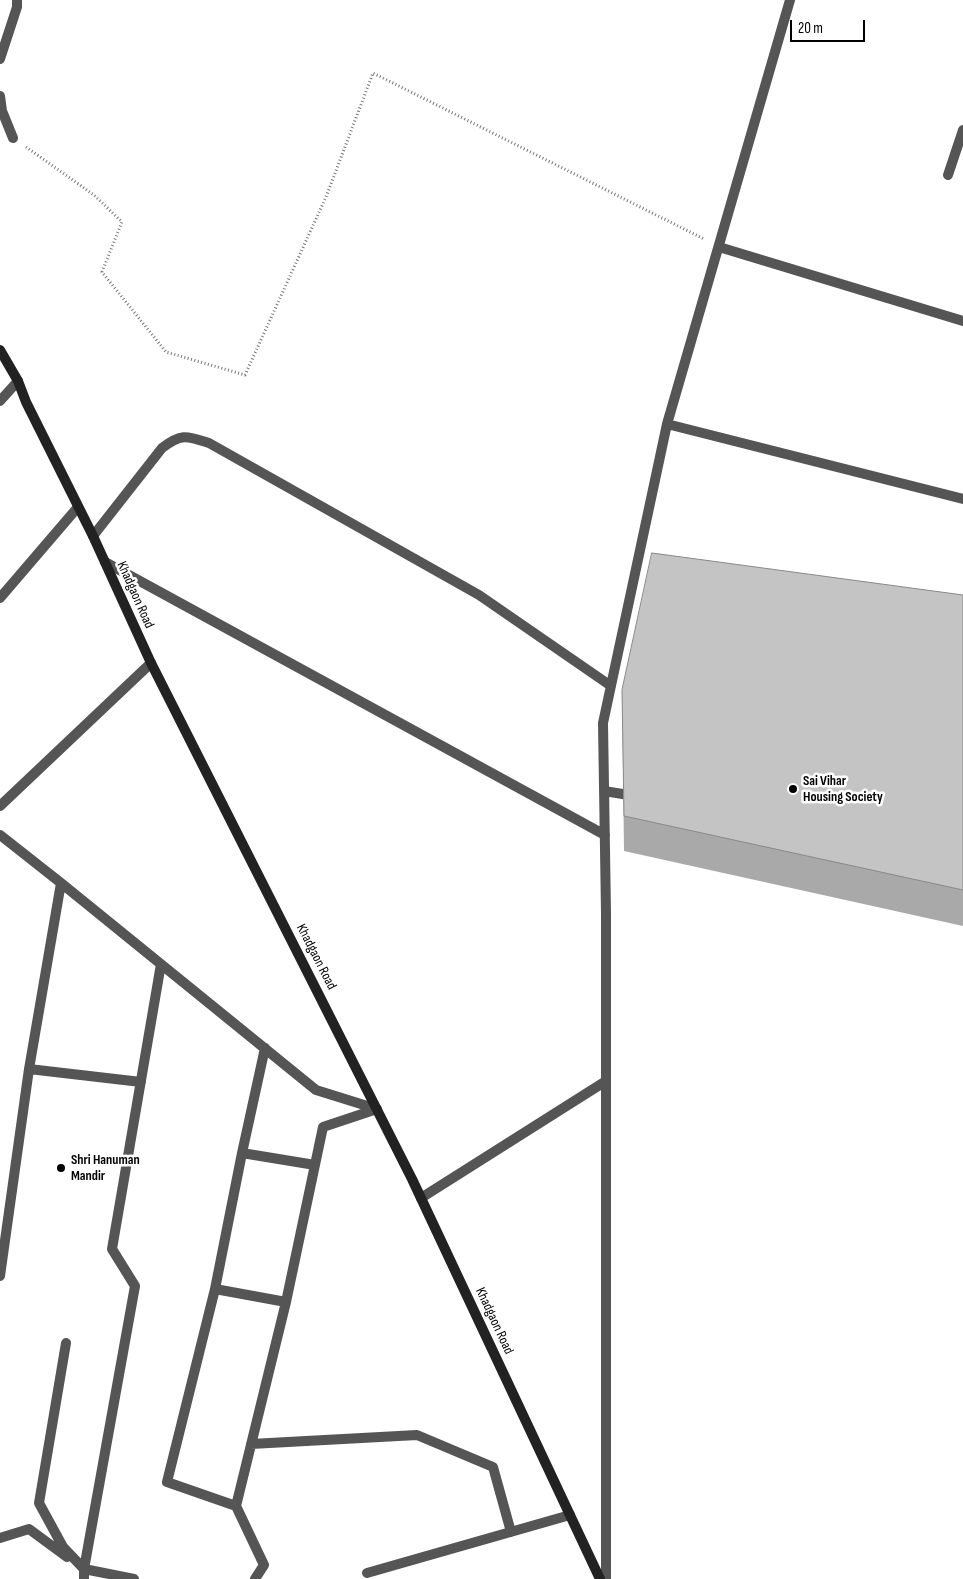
<!DOCTYPE html>
<style>
body{margin:0}
#map{position:relative;width:963px;height:1579px;overflow:hidden;background:#fff;font-family:"Sofia Sans Condensed",sans-serif}
canvas{display:block}
.scale{position:absolute;left:790px;top:20px;width:75px;height:22px;box-sizing:border-box;border:2px solid #000;border-top:0;padding-left:6px;font-size:15px;line-height:18px;white-space:nowrap;color:#000;-webkit-text-stroke:4px #fff;paint-order:stroke}
</style>
<div id="map">
<canvas width="963" height="1579"></canvas>
<div class="scale">20 m</div>
</div>
<script>
const ctx = document.querySelector('canvas').getContext('2d');
ctx.lineJoin = 'round';
function stroke(path, color, width, dash) { ctx.strokeStyle = color; ctx.lineWidth = width; ctx.lineCap = dash ? 'butt' : 'round'; ctx.setLineDash(dash || []); ctx.stroke(path); }
function paint(path, color) { ctx.fillStyle = color; ctx.fill(path, 'evenodd'); }
function write(font, color, halo, rows, align = 'center') {
  ctx.font = font + ' "Sofia Sans Condensed",sans-serif'; ctx.lineWidth = 5; ctx.setLineDash([]); ctx.textBaseline = 'middle'; ctx.strokeStyle = halo; ctx.fillStyle = color; for (const [text, x, y, turn = 0] of rows) {
    ctx.save(); ctx.translate(x, y); ctx.rotate((+turn || 0) * Math.PI / 180); ctx.textAlign = isNaN(turn) ? turn : align; if (halo) ctx.strokeText(text, 0, 0); ctx.fillText(text, 0, 0); ctx.restore();
  }
}
stroke(new Path2D(`
 M26,147L94,195L122,222L102,272L166,352L245,375L326,197L373,73L704,239`), '#777', 3, [1, 2.5]);
stroke(new Path2D(`
 M0,59L17,7V0
 M0,96L2,111L13,138
 M948,175L963,130
 M719,247L963,321
 M0,401L18,381
 M667,424L963,499
 M93,536L162,448C182,433 187,436 209,443L479,595L611,686
 M105,562L605,835
 M0,598L78,507
 M604,791L635,796
 M0,806L151,663
 M0,835L61,883L316,1090L377,1109
 M29,1069L61,883
 M242,1153L265,1048
 M421,1198L606,1081
 M0,1276L29,1069L141,1082
 M215,1289L242,1153L315,1165
 M66,1343L39,1503L63,1547L84,1569V1579
 M251,1444L417,1435L493,1467L511,1532
 M236,1506L167,1482L215,1289L286,1302
 M0,1538L29,1529L67,1557
 M367,1573L570,1515
 M134,1579L84,1569L135,1286L112,1249L161,964
 M255,1579L264,1565L236,1506L286,1302L323,1127L377,1109
 M606,1579V913L603,723L667,424L790,0`), '#555', 10);
stroke(new Path2D(`
 M0,350L18,381L26,402L93,536L151,663L412,1179L600,1579`), '#222', 10);
paint(new Path2D(`
 M963,595V926L624,851L622,690Z`), '#a9a9a9');
const building = new Path2D(`
 M652,553L963,595V890L624,816L622,690Z`);
paint(building, '#c4c4c4');
stroke(building, '#898989', 1);
for (const [x, y, r, color] of [
 [793,789,5,"#000"],
 [61,1168,5,"#000"]
]) { const dot = new Path2D(); dot.arc(x, y, r, 0, 2 * Math.PI); ctx.fillStyle = color; ctx.fill(dot); stroke(dot, '#fff', 2); }
write('14px', '#000', '#fff', [
 ["Khadgaon Road",135,595,66],
 ["Khadgaon Road",316,957,63],
 ["Khadgaon Road",494,1321,65]
]);
write('bold 14px', '#000', '#fff', [
 ["Sai Vihar",803,781],
 ["Housing Society",803,797],
 ["Shri Hanuman",71,1160],
 ["Mandir",71,1176]
], 'left');
</script>
